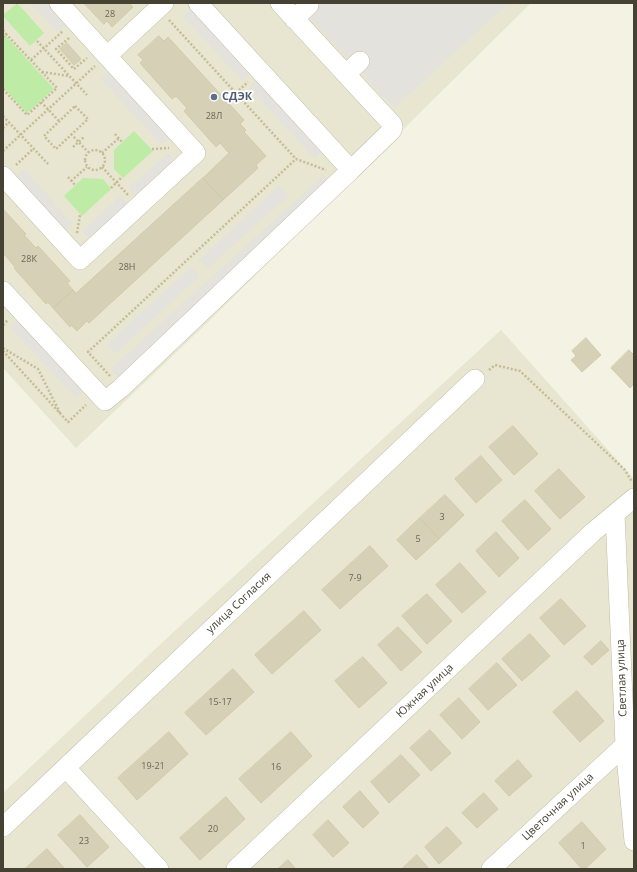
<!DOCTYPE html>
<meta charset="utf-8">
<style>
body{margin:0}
#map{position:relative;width:637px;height:872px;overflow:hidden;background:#f3f2e3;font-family:"Open Sans",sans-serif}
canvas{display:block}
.frame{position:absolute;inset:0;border:4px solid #464233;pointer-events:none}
</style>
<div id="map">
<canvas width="637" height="872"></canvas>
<div class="frame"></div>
</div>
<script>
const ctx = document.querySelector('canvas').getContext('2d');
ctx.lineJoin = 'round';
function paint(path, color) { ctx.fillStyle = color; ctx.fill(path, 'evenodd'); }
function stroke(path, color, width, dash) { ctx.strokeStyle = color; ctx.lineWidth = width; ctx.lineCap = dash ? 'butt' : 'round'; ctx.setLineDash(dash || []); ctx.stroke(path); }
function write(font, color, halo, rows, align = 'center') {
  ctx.font = font + ' "Open Sans",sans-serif'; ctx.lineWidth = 3.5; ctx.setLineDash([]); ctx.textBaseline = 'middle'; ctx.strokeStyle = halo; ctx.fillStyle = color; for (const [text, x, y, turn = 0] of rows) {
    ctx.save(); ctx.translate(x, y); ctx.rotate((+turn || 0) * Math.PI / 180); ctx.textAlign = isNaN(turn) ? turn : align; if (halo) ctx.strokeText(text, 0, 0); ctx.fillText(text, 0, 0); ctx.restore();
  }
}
paint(new Path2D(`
 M3,3H529L530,4L204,326L76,448L3,368Z
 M501,330L634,479V869H3V793L166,639Z`), '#e8e6d0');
paint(new Path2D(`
 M15,5H19L44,33L30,46L3,16V15Z
 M6,36L54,89L27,113L3,87V39Z
 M134,131L153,151L123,178L114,169V150Z
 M83,178L103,179L111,189L82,216L64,196Z`), '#beeca7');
paint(new Path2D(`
 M31,3H48L67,24L58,32Z
 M296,3H508L394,108Z
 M192,7L251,72L242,80L183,16Z
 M110,70L171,137L162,145L101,79Z
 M258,79L324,150L314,158L249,87Z
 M168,153L176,163L138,198L129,188Z
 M24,169L72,223L63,232L14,178Z
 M324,175L332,183L119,378L111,369Z
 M279,186L288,196L208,268L200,259Z
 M121,196L129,206L91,240L83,231Z
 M191,267L199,276L115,354L107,345Z
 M19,319L85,390L76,398L10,327Z`), '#e3e2dc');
const building = new Path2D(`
 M84,3H129L133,7L112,27L107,21L104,24Z
 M159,36L164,41L168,37L244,120L240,124L246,130L244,132L266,156L256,165L258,168L223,200L203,178L229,153L220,143L216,147L184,111L187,108L176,96L172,99L140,63L143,60L138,55Z
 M67,43L81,59L74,65L60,49Z
 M203,178L223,200L89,323L87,321L77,331L71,325L70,327L53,308L73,290L76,293Z
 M3,209L26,234L24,235L36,248L38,246L70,281L67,283L73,290L53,308L48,302L46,304L14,268L15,267L4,254L3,255Z
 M586,338L601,355L582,372L571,360L576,356L572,351Z
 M629,350L634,355V384L630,388L611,368Z
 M513,426L538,454L514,475L489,447Z
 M481,456L502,480L476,503L455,479Z
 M559,469L585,497L560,519L535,491Z
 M445,495L464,515L439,539L420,518Z
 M525,500L551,529L528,550L502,521Z
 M420,518L439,539L416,560L397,540Z
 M496,532L519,558L499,577L476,551Z
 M370,546L388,566L340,609L322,590Z
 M460,563L486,592L462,613L436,585Z
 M427,594L452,621L427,644L402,616Z
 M561,599L586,626L564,645L540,618Z
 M304,611L321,630L272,674L255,655Z
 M398,627L422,652L401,671L378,645Z
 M530,634L550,656L522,681L502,659Z
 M601,641L609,650L592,665L584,657Z
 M363,657L387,683L359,708L335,681Z
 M497,663L517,685L488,710L469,689Z
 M233,669L254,692L206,735L185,713Z
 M577,691L604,721L580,742L553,712Z
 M459,698L480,722L462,739L440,715Z
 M430,730L451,753L431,771L410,748Z
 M169,732L188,754L137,800L118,778Z
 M291,732L312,756L261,803L239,779Z
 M401,755L420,775L389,803L371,782Z
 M518,760L532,776L509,796L495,781Z
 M360,791L379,813L363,828L343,807Z
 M484,793L498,809L477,828L462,813Z
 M226,797L245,819L200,860L180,838Z
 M80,815L109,847L87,867L58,835Z
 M328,820L349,843L333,857L313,835Z
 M582,822L606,849L585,869H582L559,843Z
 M447,827L462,843L439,864L425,847Z
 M47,849L65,869H25Z
 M417,855L429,869H402Z
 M288,860L296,869H278Z`);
paint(building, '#d6d0b7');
stroke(building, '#d2caaa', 1);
const minor = new Path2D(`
 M59,3L107,56L164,3
 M198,3L351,170L392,130L393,127L392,124L280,3
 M294,19L309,5
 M346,74L360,61
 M3,176L80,260L196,153L107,56
 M3,291L105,401L121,388L351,170
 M615,514L625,745L634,841
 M66,768L159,869
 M3,827L475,379
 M236,869L593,532L634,498
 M491,869L625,745`);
stroke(minor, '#c0bca5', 20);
stroke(new Path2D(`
 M16,4L17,3
 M169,20L296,159
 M3,30L6,34
 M3,37L6,34L57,88L27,115L3,89
 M69,38L56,49L74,69L87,58
 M37,41L87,95
 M31,60L63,31
 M42,72L69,76
 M236,93L248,82
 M41,102L59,121
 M75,106L88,119L56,149L44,136Z
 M3,116L48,164
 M3,128L9,122
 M71,134L88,152
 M115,134L122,142
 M73,147L84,137
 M152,149L169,148
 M85 160a10 10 0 1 1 20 0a10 10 0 1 1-20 0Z
 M3,151L95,66
 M102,153L119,138
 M16,165L33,149
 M102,167L128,195
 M68,177L75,185
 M71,181L87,167
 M111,188L121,178
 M77,233L80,215
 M3,325L8,320
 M3,348L38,369L60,413
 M3,351L68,422L86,405
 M489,370L495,365L520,371L625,470L632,482
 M110,376L88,352L296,159L326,170`), '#c3bc94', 2.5, [2, 2]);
stroke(minor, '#fff', 19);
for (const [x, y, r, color] of [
 [214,97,4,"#5c6f8a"]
]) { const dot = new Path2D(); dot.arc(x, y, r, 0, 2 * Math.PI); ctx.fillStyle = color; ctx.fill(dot); stroke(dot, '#fff', 1.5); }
write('9px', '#6a6654', null, [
 ["28",110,14],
 ["28Л",214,116],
 ["28К",29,259],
 ["28Н",127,267],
 ["3",442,517],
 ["5",418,539],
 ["7-9",355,578],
 ["15-17",220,702],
 ["19-21",153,766],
 ["16",276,767],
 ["20",213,829],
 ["23",84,841],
 ["1",583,846]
]);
write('bold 11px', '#4e5e75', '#fff', [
 ["СДЭК",222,97]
], 'left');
write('11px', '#464233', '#fff', [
 ["улица Согласия",239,603,-43],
 ["Светлая улица",622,678,-92],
 ["Южная улица",425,691,-43],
 ["Цветочная улица",558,807,-43]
]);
</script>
